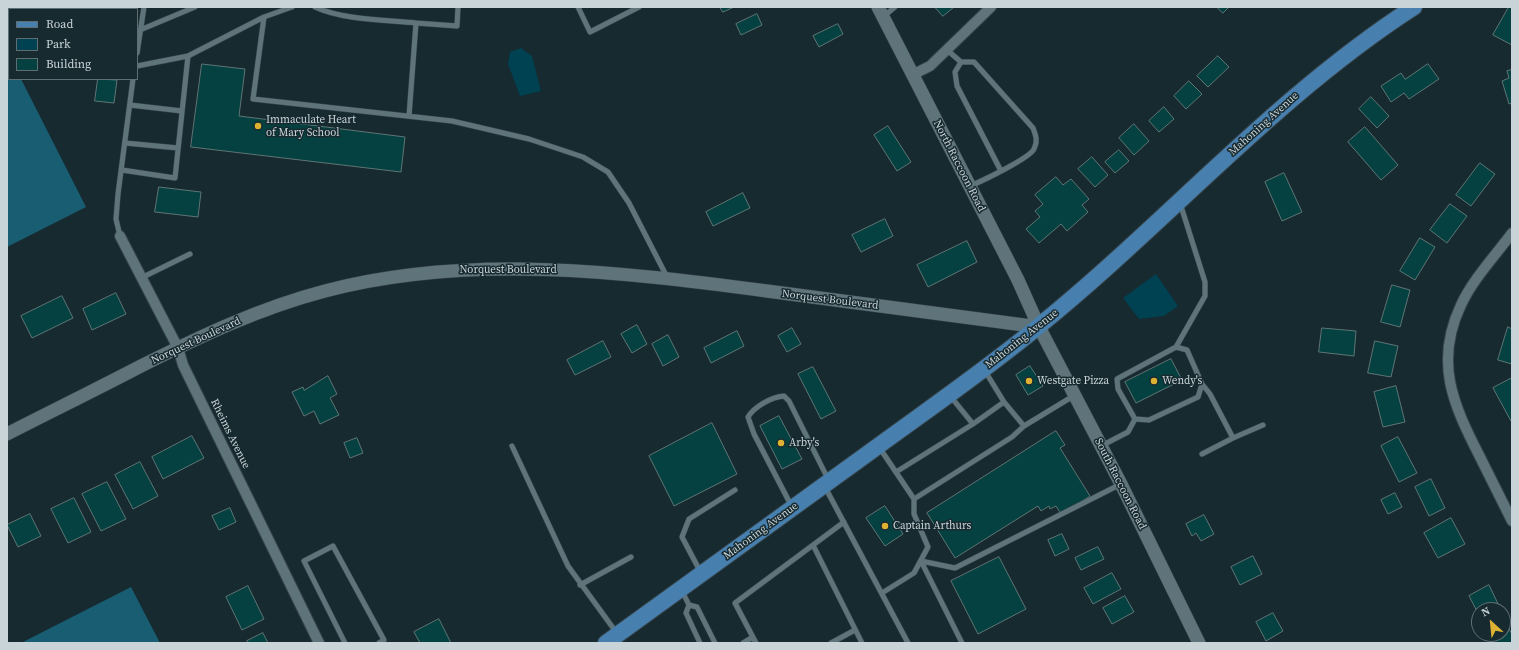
<!DOCTYPE html>
<style>
body{margin:0}
#map{position:relative;width:1519px;height:650px;overflow:hidden;background:#172a30;font-family:"Source Serif 4",serif}
canvas{display:block}
.frame{position:absolute;inset:0;border:8px solid #c9d4d8;pointer-events:none}
.legend{position:absolute;left:8px;top:8px;width:130px;height:72px;box-sizing:border-box;background:#172a30;border:1px solid #5e6e73;margin:0;padding:5px 7px;list-style:none;font-size:12px;color:#c9d4d8}
.legend li{display:flex;align-items:center;gap:8px;height:20px}
.legend b{width:20px;border:1px solid #5e6e73}
.north{position:absolute;left:1471px;top:602px;width:40px;height:40px;box-sizing:border-box;background:#172a30;border:1px solid #5e6e73;border-radius:50%;rotate:333deg;font-size:11px;font-weight:700;line-height:16px;text-align:center;color:#c9d4d8}
.north::after{content:'';display:block;margin:auto;width:14px;height:18px;background:#deb133;clip-path:polygon(50% 0,100% 100%,50% 72%,0 100%)}
</style>
<div id="map">
<canvas width="1519" height="650"></canvas>
<div class="frame"></div>
<ul class="legend">
<li><b style="height:5px;background:#477fae"></b>Road</li>
<li><b style="height:11px;background:#004152"></b>Park</li>
<li><b style="height:11px;background:#064141"></b>Building</li>
</ul>
<div class="north">N</div>
</div>
<script>
const ctx = document.querySelector('canvas').getContext('2d');
ctx.lineJoin = 'round';
function paint(path, color) { ctx.fillStyle = color; ctx.fill(path, 'evenodd'); }
function stroke(path, color, width, dash) { ctx.strokeStyle = color; ctx.lineWidth = width; ctx.lineCap = dash ? 'butt' : 'round'; ctx.setLineDash(dash || []); ctx.stroke(path); }
function write(font, color, halo, rows, align = 'center') {
  ctx.font = font + ' "Source Serif 4",serif'; ctx.lineWidth = 3; ctx.setLineDash([]); ctx.textBaseline = 'middle'; ctx.strokeStyle = halo; ctx.fillStyle = color; for (const [text, x, y, turn = 0] of rows) {
    ctx.save(); ctx.translate(x, y); ctx.rotate((+turn || 0) * Math.PI / 180); ctx.textAlign = isNaN(turn) ? turn : align; if (halo) ctx.strokeText(text, 0, 0); ctx.fillText(text, 0, 0); ctx.restore();
  }
}
paint(new Path2D(`
 M521,48L532,56L541,91L520,96L508,64L510,52Z
 M1156,274L1178,306L1164,316L1139,319L1123,298Z`), '#004152');
paint(new Path2D(`
 M7,51L9,55V79H21L86,207L7,247Z
 M131,587L160,643H21Z`), '#185d72');
const building = new Path2D(`
 M720,7H734L723,12Z
 M935,7H954L943,16Z
 M1217,7H1229L1223,13Z
 M1509,7H1512V45L1493,35Z
 M757,14L762,25L741,35L736,24Z
 M838,24L843,34L819,47L813,36Z
 M1218,56L1229,67L1208,87L1197,76Z
 M202,64L245,69L239,116L405,137L401,172L191,147Z
 M1428,64L1439,79L1409,99L1404,93L1391,102L1381,86L1401,73L1405,79Z
 M1512,70V103L1509,104L1502,81L1509,78L1507,71Z
 M98,79L117,80L114,103L95,101Z
 M1189,81L1202,94L1186,109L1174,96Z
 M1371,97L1389,116L1377,128L1359,109Z
 M1164,107L1174,119L1159,132L1149,121Z
 M1134,124L1149,141L1134,155L1119,138Z
 M888,126L911,162L897,171L874,135Z
 M1365,127L1398,165L1381,180L1348,142Z
 M1119,150L1129,161L1115,173L1105,162Z
 M1092,157L1108,175L1095,187L1078,169Z
 M1480,163L1495,174L1471,206L1456,195Z
 M1284,173L1302,212L1282,221L1265,182Z
 M1056,177L1063,185L1071,179L1089,199L1082,205L1088,212L1067,231L1061,224L1039,243L1026,229L1040,217L1035,211L1043,204L1035,195Z
 M159,187L201,192L198,217L155,212Z
 M743,193L750,208L713,226L706,212Z
 M1450,204L1467,216L1447,243L1430,230Z
 M885,219L893,236L861,252L852,235Z
 M1420,238L1435,247L1415,280L1400,271Z
 M967,241L977,262L928,287L917,265Z
 M1392,285L1410,290L1400,327L1381,322Z
 M116,293L126,314L92,330L83,309Z
 M62,296L73,318L32,338L21,316Z
 M637,325L647,344L632,353L621,334Z
 M1508,327L1512,329V364L1498,360Z
 M792,328L801,344L787,352L778,336Z
 M1322,328L1356,331L1354,356L1319,352Z
 M737,331L744,346L711,363L704,348Z
 M668,335L679,357L663,366L652,344Z
 M603,341L611,357L575,375L567,360Z
 M1375,341L1398,346L1391,377L1368,373Z
 M1171,359L1182,380L1136,403L1125,382Z
 M1030,366L1043,386L1028,395L1016,375Z
 M813,367L836,411L821,419L798,374Z
 M328,376L337,394L330,398L339,415L320,424L314,411L304,416L292,392L303,387L304,390Z
 M1512,378V420L1511,421L1493,388Z
 M1396,386L1405,422L1383,427L1374,392Z
 M779,416L802,459L782,469L760,426Z
 M712,423L737,474L674,506L649,456Z
 M1056,431L1065,445L1060,448L1090,496L1061,514L1056,506L1050,509L1049,506L1041,511L1038,506L955,558L927,513Z
 M192,436L204,458L163,479L152,457Z
 M1398,437L1417,473L1399,482L1381,446Z
 M357,438L363,453L350,458L344,443Z
 M140,462L158,496L133,509L115,475Z
 M1431,479L1445,508L1429,516L1415,487Z
 M107,482L126,519L101,531L82,494Z
 M1395,493L1402,507L1388,514L1381,500Z
 M74,498L91,532L68,543L51,509Z
 M885,506L903,534L885,546L866,518Z
 M230,508L236,522L219,530L212,516Z
 M30,514L41,536L18,547L7,525Z
 M1204,515L1214,534L1201,541L1196,533L1192,536L1186,524Z
 M1451,518L1465,544L1438,558L1424,533Z
 M1062,534L1069,549L1055,556L1048,540Z
 M1098,547L1104,559L1081,570L1075,558Z
 M1253,556L1262,574L1240,585L1231,567Z
 M999,557L1026,609L978,634L951,581Z
 M1112,573L1121,589L1093,604L1084,588Z
 M1489,585L1501,610H1479V615L1469,596Z
 M248,586L264,619L242,630L226,597Z
 M1125,596L1134,612L1112,624L1103,608Z
 M1273,613L1283,631L1266,641L1256,622Z
 M439,619L451,643H420L414,632Z
 M1506,624L1512,634V643H1492L1487,634H1503V626Z
 M263,633L268,643H248L247,641Z`);
paint(building, '#064141');
stroke(building, '#5e7575', 1);
const service = new Path2D(`
 M315,7C343,20 385,20 416,23L409,116
 M578,7L590,32L639,7
 M884,16L895,7
 M264,17L292,7
 M416,23L457,26L458,7
 M140,30L195,7
 M947,50L961,62H974L1033,128C1036,136 1038,141 1034,149C1030,158 982,181 970,186
 M137,53L144,7
 M961,62L955,72L957,86L1001,171
 M137,66L188,56
 M130,105L182,111
 M125,143L178,148
 M122,170L175,178L188,56L264,17L253,99L452,121L529,139L583,157L608,172L629,203L667,277
 M120,236L116,219L118,194L133,79
 M141,278L190,254
 M1176,347L1187,350L1202,384L1198,397L1149,420L1135,419L1118,389L1117,379Z
 M1176,347L1205,296V282L1180,203
 M985,371L1004,402
 M1202,384L1210,394L1233,438L1263,425
 M951,397L973,424L1004,402L1024,426L1075,395
 M512,446L568,566L616,632
 M1101,446L1128,432L1135,419
 M879,447L914,499L1012,437L1024,426
 M1202,454L1233,438
 M896,472L973,424
 M825,487L908,643
 M792,507L754,434L748,417C754,407 771,397 784,396L789,401L829,481
 M813,545L862,643
 M921,561L955,568L1121,484
 M921,561L962,643
 M700,571L682,537L689,519L735,490
 M580,585L631,557
 M682,591L689,605L686,613L700,643
 M882,593L914,573L928,547L914,514V499
 M689,605L697,607L715,643
 M345,643L304,561L333,546L384,640L379,643
 M743,643L753,637
 M756,643L735,603L844,522
 M831,643L855,630`);
const minor = new Path2D(`
 M912,75L930,66L991,7
 M1512,233C1495,256 1473,279 1461,305C1434,362 1453,404 1479,455C1490,477 1501,499 1512,521
 M120,236L178,348L183,365L319,643`);
const tertiary = new Path2D(`
 M878,7L1018,280L1039,327L1121,484L1199,643
 M7,434C52,411 97,389 141,366C201,336 260,308 325,291C470,253 621,272 767,291C858,303 948,315 1039,327`);
const primary = new Path2D(`
 M606,643C695,578 785,514 874,449C930,408 987,369 1040,325C1167,222 1276,96 1414,7`);
stroke(service, '#36444a', 6);
stroke(minor, '#36444a', 12);
stroke(tertiary, '#36444a', 14);
stroke(primary, '#36444a', 18);
stroke(service, '#5e737a', 5);
stroke(minor, '#5e737a', 10);
stroke(tertiary, '#5e737a', 13);
stroke(primary, '#477fae', 16);
for (const [x, y, r, color] of [
 [258,126,4,"#deb133"],
 [1029,381,4,"#deb133"],
 [1154,381,4,"#deb133"],
 [781,443,4,"#deb133"],
 [885,526,4,"#deb133"]
]) { const dot = new Path2D(); dot.arc(x, y, r, 0, 2 * Math.PI); ctx.fillStyle = color; ctx.fill(dot); stroke(dot, '#172a30', 1.5); }
write('11px', '#c9d4d8', '#172a30', [
 ["Immaculate Heart",266,120],
 ["of Mary School",266,133],
 ["Westgate Pizza",1037,381],
 ["Wendy's",1162,381],
 ["Arby's",789,443],
 ["Captain Arthurs",893,526]
], 'left');
write('11px', '#c9d4d8', '#172a30', [
 ["Mahoning Avenue",1264,124,-42],
 ["North Raccoon Road",959,166,63],
 ["Norquest Boulevard",508,270],
 ["Norquest Boulevard",830,300,7],
 ["Mahoning Avenue",1022,339,-38],
 ["Norquest Boulevard",196,341,-25],
 ["Rheims Avenue",230,434,64],
 ["South Raccoon Road",1120,484,63],
 ["Mahoning Avenue",761,531,-36]
]);
</script>
